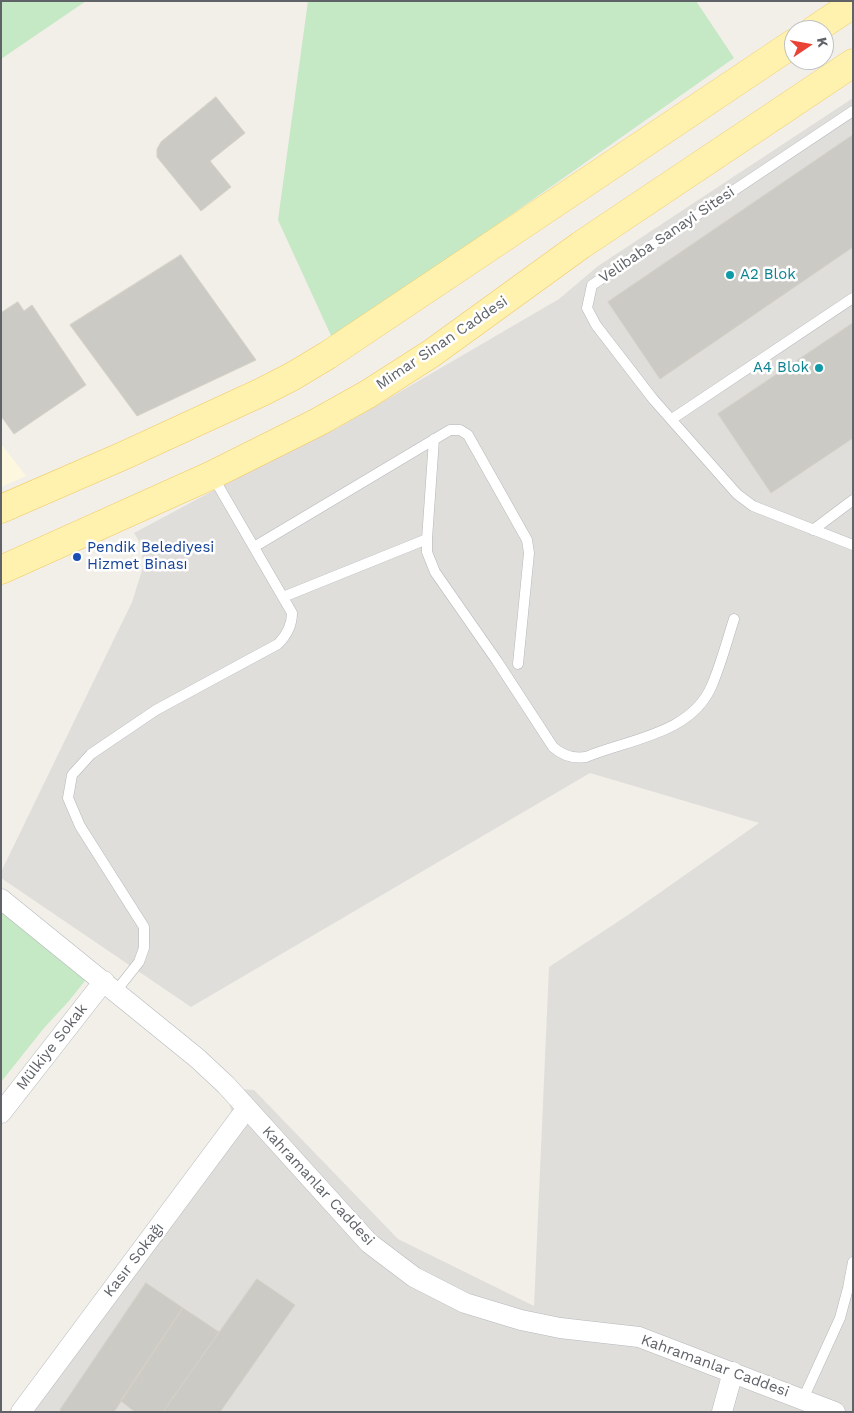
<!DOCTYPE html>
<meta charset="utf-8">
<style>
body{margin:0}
#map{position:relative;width:854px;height:1413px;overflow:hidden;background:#f1efe8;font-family:"Work Sans",sans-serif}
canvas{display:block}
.frame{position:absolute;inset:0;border:2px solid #5f6368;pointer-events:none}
.north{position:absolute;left:784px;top:20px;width:50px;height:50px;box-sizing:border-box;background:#fff;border:1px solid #bfc1c3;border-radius:50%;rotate:78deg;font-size:14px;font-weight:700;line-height:20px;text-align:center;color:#5f6368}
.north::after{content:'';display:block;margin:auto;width:18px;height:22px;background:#ea4335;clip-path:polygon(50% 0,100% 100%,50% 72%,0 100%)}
</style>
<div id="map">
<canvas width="854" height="1413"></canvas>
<div class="frame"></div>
<div class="north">K</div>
</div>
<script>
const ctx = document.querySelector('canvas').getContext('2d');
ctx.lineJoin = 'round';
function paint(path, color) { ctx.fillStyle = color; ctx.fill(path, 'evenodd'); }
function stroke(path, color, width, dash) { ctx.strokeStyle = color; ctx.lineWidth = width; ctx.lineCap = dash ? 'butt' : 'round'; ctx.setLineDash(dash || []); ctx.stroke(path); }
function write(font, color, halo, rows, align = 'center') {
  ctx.font = font + ' "Work Sans",sans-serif'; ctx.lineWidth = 5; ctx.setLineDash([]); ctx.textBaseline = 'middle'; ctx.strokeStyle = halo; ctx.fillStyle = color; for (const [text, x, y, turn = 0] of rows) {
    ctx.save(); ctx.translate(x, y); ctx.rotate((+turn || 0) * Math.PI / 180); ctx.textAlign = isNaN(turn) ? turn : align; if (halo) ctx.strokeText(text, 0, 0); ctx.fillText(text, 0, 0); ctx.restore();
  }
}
paint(new Path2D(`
 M1,444L26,476L1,487Z`), '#fef7e0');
paint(new Path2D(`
 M853,98V1412H31L238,1135L225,1088L254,1090L398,1239L534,1306L549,967L628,915L759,823L590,773L191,1007L1,878V872L132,602L144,564L139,541L134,533L278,456L338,428L559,299L598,266Z`), '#e0deda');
paint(new Path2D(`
 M1,1H86L1,59Z
 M308,1H696L734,58L333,340L278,220Z
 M1,900L92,972L68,1002L44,1028L1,1082Z`), '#c5e8c5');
const building = new Path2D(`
 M216,97L245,133L210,161L231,187L201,211L157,157V149L161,142Z
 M853,135V247L660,379L608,302Z
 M181,255L256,360L137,416L70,325Z
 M18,302L24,311L32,305L86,385L14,434L1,416V313Z
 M853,323V438L771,493L718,414Z
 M257,1279L295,1305L220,1412H163Z
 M146,1283L183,1308L114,1412H62L60,1410Z
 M183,1308L219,1332L163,1412H135L121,1401Z`);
paint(building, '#cccac5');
stroke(building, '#d6d1c6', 1);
const service = new Path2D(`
 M853,111L592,285L587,308L596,325L653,399L737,494L753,506L853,545
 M672,419L853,298
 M434,439L427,539V552L435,572L497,661L553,747C563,756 573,759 586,757C629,739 692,734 712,685C721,664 727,641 734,619
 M813,530L853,500
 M254,547L450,430H460L468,435L527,540L529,553L518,664
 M283,597L427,539
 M116,991L139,962L144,948V927L80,826L68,798L72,775L91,754L156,710L278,644C287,635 292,626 292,613L212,475
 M803,1399L840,1318L848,1288L853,1262`);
const minor = new Path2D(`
 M1,899L197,1058L226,1085L369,1243L414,1277L465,1303L521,1320L560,1328L639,1337L835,1412
 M1,1113L104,981
 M21,1412L247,1108
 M722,1412L733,1372`);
const primary = new Path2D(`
 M814,30L853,4
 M1,509L125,455L264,391L293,376L328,355L794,43
 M1,570L212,475L318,422L368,394L432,353L581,245L853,63`);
stroke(service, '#b5b8bc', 11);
stroke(minor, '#b5b8bc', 21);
stroke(primary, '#f2c960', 29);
stroke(service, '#fff', 10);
stroke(minor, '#fff', 20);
stroke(primary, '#fff2af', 28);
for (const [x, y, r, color] of [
 [730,275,5,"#0f9aa8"],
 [819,368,5,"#0f9aa8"],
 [77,557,5,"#1a4fb4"]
]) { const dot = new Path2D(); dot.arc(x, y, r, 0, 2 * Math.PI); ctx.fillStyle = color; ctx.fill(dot); stroke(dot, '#fff', 2); }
write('15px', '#5f6368', '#fff', [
 ["Velibaba Sanayi Sitesi",667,235,-34],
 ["Mimar Sinan Caddesi",442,343,-34],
 ["Mülkiye Sokak",52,1047,-52],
 ["Kahramanlar Caddesi",318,1186,47],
 ["Kasır Sokağı",134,1260,-53],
 ["Kahramanlar Caddesi",715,1366,20]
]);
write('15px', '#0d838f', '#fff', [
 ["A2 Blok",740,275],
 ["A4 Blok",809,368,"right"]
], 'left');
write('15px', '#164399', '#fff', [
 ["Pendik Belediyesi",87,548],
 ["Hizmet Binası",87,565]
], 'left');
</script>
